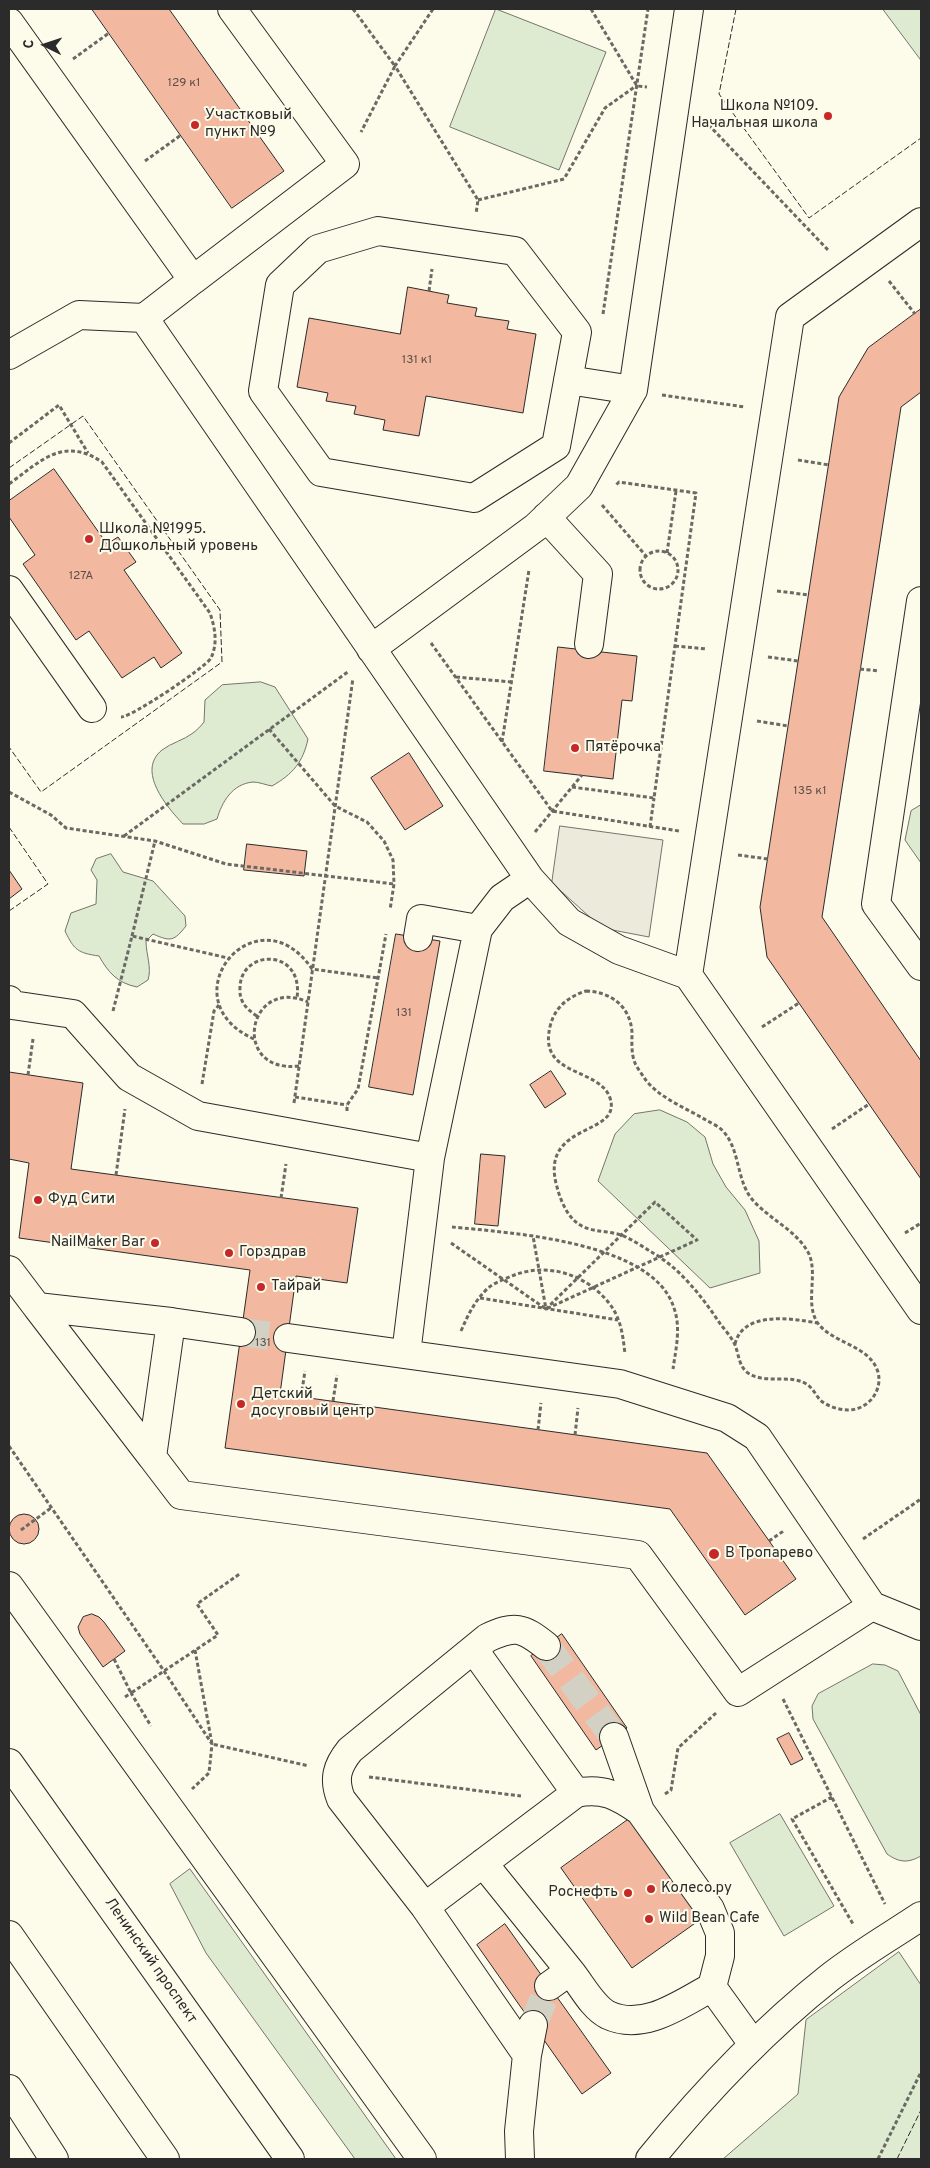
<!DOCTYPE html>
<meta charset="utf-8">
<style>
body{margin:0}
#map{position:relative;width:930px;height:2168px;overflow:hidden;background:#fdfbea;font-family:Overpass,sans-serif}
canvas{display:block}
.frame{position:absolute;inset:0;border:10px solid #2b2b2b;pointer-events:none}
.north{position:absolute;left:20px;top:20px;width:50px;height:50px;-webkit-text-stroke:4px #fdfbea;paint-order:stroke;rotate:274deg;font-size:14px;font-weight:700;line-height:20px;text-align:center;color:#2b2b2b}
.north::after{content:'';display:block;margin:auto;width:18px;height:22px;background:#2b2b2b;clip-path:polygon(50% 0,100% 100%,50% 72%,0 100%)}
</style>
<div id="map">
<canvas width="930" height="2168"></canvas>
<div class="frame"></div>
<div class="north">С</div>
</div>
<script>
const ctx = document.querySelector('canvas').getContext('2d');
ctx.lineJoin = 'round';
function paint(path, color) { ctx.fillStyle = color; ctx.fill(path, 'evenodd'); }
function stroke(path, color, width, dash) { ctx.strokeStyle = color; ctx.lineWidth = width; ctx.lineCap = dash ? 'butt' : 'round'; ctx.setLineDash(dash || []); ctx.stroke(path); }
function write(font, color, halo, rows, align = 'center') {
  ctx.font = font + ' Overpass,sans-serif'; ctx.lineWidth = 4; ctx.setLineDash([]); ctx.textBaseline = 'middle'; ctx.strokeStyle = halo; ctx.fillStyle = color; for (const [text, x, y, turn = 0] of rows) {
    ctx.save(); ctx.translate(x, y); ctx.rotate((+turn || 0) * Math.PI / 180); ctx.textAlign = isNaN(turn) ? turn : align; if (halo) ctx.strokeText(text, 0, 0); ctx.fillText(text, 0, 0); ctx.restore();
  }
}
const green = new Path2D(`
 M496,9L606,52L559,170L450,127Z
 M883,9H921V60Z
 M261,682L275,687L308,739C303,762 293,774 272,786C266,785 259,782 253,782C232,784 222,802 217,819L204,824H183C167,807 136,771 162,750C171,743 184,740 193,733C197,730 201,726 204,722L205,700L222,685Z
 M921,805V863L905,840L911,811Z
 M111,854L123,872L153,881L185,916L186,926C174,941 171,942 153,934L146,941C146,955 152,967 148,980L137,987C117,983 108,972 99,956C78,953 74,950 65,931L71,913L96,904L97,880L91,870L96,859Z
 M660,1110L687,1122L705,1137L713,1164L726,1187L745,1210L759,1241L760,1273L710,1288L598,1181L615,1134L634,1114Z
 M873,1664L885,1665L898,1671L921,1715V1856C908,1863 900,1863 887,1854L813,1719L812,1706L818,1694Z
 M780,1814L834,1906L784,1936L730,1843Z
 M190,1869L396,2159H355L206,1953L170,1884Z
 M899,1952L921,1985V2159H723L798,2094L806,2020Z`);
paint(green, '#deebd1');
stroke(green, '#74746e', 1);
const parking = new Path2D(`
 M560,826L663,840L649,937L602,928L552,883Z`);
paint(parking, '#eceadb');
stroke(parking, '#74746e', 1);
const building = new Path2D(`
 M92,9H169L284,171L232,208Z
 M408,287L449,295L447,303L477,308L475,316L509,321L507,329L536,334L523,413L426,396L419,436L383,430L385,420L354,414L356,406L326,401L328,393L297,387L309,318L400,334Z
 M921,309V392L901,407L822,917L921,1061V1179L767,957L760,907L839,397L868,348Z
 M54,469L107,544L118,537L136,562L124,570L182,653L161,668L154,657L122,678L89,631L76,640L23,564L35,555L9,517V501Z
 M558,647L637,656L632,701L622,700L613,779L544,771Z
 M409,753L443,806L405,830L371,778Z
 M247,844L307,851L304,876L244,870Z
 M9,870L22,889L9,899Z
 M396,934L440,941L413,1095L369,1087Z
 M551,1071L566,1094L545,1108L530,1085Z
 M9,1072L83,1083L71,1169L358,1208L347,1283L296,1276L280,1394L707,1453L796,1579L745,1615L670,1509L225,1448L250,1270L19,1238L29,1163L9,1159Z
 M481,1154L505,1156L498,1226L475,1224Z
 M9 1529a15 15 0 1 1 30 0a15 15 0 1 1-30 0Z
 M92,1614L99,1617L104,1622L125,1651L103,1667L80,1634L78,1627L83,1617Z
 M562,1634L627,1728L596,1750L531,1656Z
 M789,1733L803,1759L791,1765L777,1739Z
 M629,1819L701,1919L632,1968L561,1868Z
 M505,1924L611,2073L582,2094L477,1945Z`);
paint(building, '#f2b8a0');
stroke(building, '#2b2b2b', 1);
stroke(new Path2D(`
 M241,1332L288,1338
 M546,1646L614,1737
 M533,2025L549,1986`), '#d3d1c4', 28, [28, 14]);
const minor = new Path2D(`
 M9,22L193,280L144,318L530,879L569,922L619,950L688,975L921,1310
 M378,231L515,251L577,332L556,446L474,498L321,472L263,391L280,285L318,249Z
 M193,280L345,164L232,9
 M9,355L79,315L144,318
 M568,380L633,390
 M546,517L598,574L589,644
 M9,590L92,708
 M921,601L876,904L921,966
 M371,649L536,527L579,486L633,390L689,9
 M418,937L421,919L478,929
 M688,975L790,317L921,222
 M9,1000L12,1005L73,1014L129,1077L198,1116L430,1158
 M9,1270L37,1307L171,1322L152,1457L181,1495L638,1555L738,1692L872,1606L757,1437L727,1418L620,1384L288,1338
 M37,1307L152,1457
 M171,1322L241,1332
 M406,1354L430,1158L478,929L502,898L530,879
 M9,1586L422,2159
 M872,1606L921,1626
 M474,1650L576,1793
 M483,1863L570,1971L549,1986
 M425,1907L576,1793C603,1787 618,1796 640,1811
 M570,1971C581,1984 592,2007 608,2015C644,2032 682,2003 712,1987L720,1956V1933L710,1909L640,1811L614,1737
 M712,1987L753,2044
 M527,2055L425,1907L341,1799C333,1779 337,1766 350,1750L487,1638C515,1625 522,1627 546,1646
 M9,2089L54,2159
 M520,2159L519,2131L527,2055L533,2025
 M650,2159C704,2093 762,2031 829,1978C858,1955 891,1936 921,1916`);
const major = new Path2D(`
 M9,1763L290,2159
 M9,1935L165,2159`);
stroke(minor, '#2b2b2b', 30);
stroke(major, '#2b2b2b', 30);
stroke(new Path2D(`
 M353,9L395,66L361,132
 M433,9L395,66L478,200L476,214
 M591,9L637,86L647,87
 M73,59L109,33
 M704,120L829,251
 M145,161L181,135
 M478,200L564,179L605,108L636,86
 M889,281L915,314
 M429,291L432,269
 M603,314L648,9
 M662,395L745,407
 M9,443L59,405L88,453
 M798,460L829,465
 M9,484C41,461 63,436 102,462L210,613C215,628 218,643 211,658C206,667 132,717 121,717
 M602,505L646,556
 M640 570a19 19 0 1 1 38 0a19 19 0 1 1-38 0Z
 M667,553L676,491
 M777,591L809,595
 M431,643L552,811L679,831
 M675,646L707,649
 M768,657L798,661
 M860,669L879,671
 M456,677L512,682
 M757,721L788,726
 M269,729L335,806L367,822L384,841L393,860L394,884L390,910
 M502,742L529,570
 M572,787L654,798L696,493L619,482L616,485
 M9,792L51,815L66,828L155,841L226,864L394,884
 M650,827L654,798
 M535,832L582,775
 M124,836L349,671
 M738,855L768,859
 M132,936L155,841
 M586,991C611,992 630,1006 632,1032C632,1042 631,1054 635,1063C637,1068 642,1074 645,1079C659,1098 686,1108 706,1120C711,1123 718,1126 722,1130C740,1148 736,1178 751,1198C768,1219 797,1230 809,1254C818,1275 805,1302 817,1322C832,1344 869,1344 878,1372C883,1391 868,1410 848,1410C839,1410 827,1406 820,1400C816,1395 813,1389 808,1385C791,1373 766,1385 748,1373C739,1367 739,1355 735,1345C732,1338 726,1331 721,1325C703,1298 681,1269 653,1253C643,1247 632,1239 621,1235C609,1231 595,1232 584,1227C569,1221 561,1202 557,1187C538,1121 623,1137 610,1098C599,1066 535,1078 551,1023C556,1006 570,996 586,991Z
 M113,1011L132,936L228,958
 M257,1016C246,1009 239,1001 240,988C240,949 304,947 297,998
 M762,1027L799,1003
 M254,1039C165,999 257,888 312,969L378,978
 M299,1066C230,1074 247,975 308,1002
 M28,1075L33,1039
 M202,1084L214,1011L219,1005
 M295,1097L347,1105
 M294,1103L353,678
 M347,1111V1105L358,1089L386,934
 M832,1129L869,1104
 M116,1175L125,1109
 M281,1198L286,1164
 M452,1227C511,1233 653,1241 674,1308C681,1328 676,1348 673,1369
 M905,1233L921,1223
 M451,1243L546,1309L697,1240L655,1202L546,1309L533,1236
 M480,1298L618,1320
 M461,1331C468,1315 474,1302 487,1289C492,1284 500,1281 507,1278C543,1261 584,1272 609,1303C621,1318 623,1336 625,1354
 M735,1344C743,1311 791,1318 817,1323
 M301,1397L305,1371
 M333,1401L337,1375
 M538,1430L541,1403
 M575,1435L578,1408
 M9,1446L164,1671L212,1744L209,1773L192,1789
 M21,1530L51,1508
 M863,1539L921,1499
 M769,1541L785,1530
 M195,1650L212,1744L309,1766
 M114,1659L131,1693L218,1635L197,1604L241,1573
 M125,1697L131,1693L151,1726
 M783,1699L885,1904
 M369,1777L521,1796
 M665,1794L671,1790L678,1748L716,1713
 M832,1797L792,1819L853,1924
 M878,2159L921,2072`), '#6a6964', 3, [4, 2.5]);
stroke(minor, '#fdfbea', 28);
stroke(major, '#fdfbea', 28);
stroke(new Path2D(`
 M736,9L719,94L809,218L921,138
 M9,468L83,416L220,610L222,662L41,792L9,747
 M9,827L48,884L9,911
 M897,2159L921,2110`), '#2b2b2b', 1, [6, 2.5]);
for (const [x, y, r, color] of [
 [828,116,5,"#c62828"],
 [195,125,5,"#c62828"],
 [89,539,5,"#c62828"],
 [575,748,5,"#c62828"],
 [38,1200,5,"#c62828"],
 [155,1243,5,"#c62828"],
 [229,1253,5,"#c62828"],
 [261,1287,5,"#c62828"],
 [241,1404,5,"#c62828"],
 [714,1554,6,"#c62828"],
 [651,1889,5,"#c62828"],
 [628,1893,5,"#c62828"],
 [649,1919,5,"#c62828"]
]) { const dot = new Path2D(); dot.arc(x, y, r, 0, 2 * Math.PI); ctx.fillStyle = color; ctx.fill(dot); stroke(dot, '#fdfbea', 2); }
write('12px', '#5d4e48', null, [
 ["129 к1",184,84],
 ["131 к1",417,361],
 ["127А",81,577],
 ["135 к1",810,792],
 ["131",404,1014],
 ["131",263,1344]
]);
write('15px', '#2b2b2b', '#fdfbea', [
 ["Школа №109.",818,107,"right"],
 ["Начальная школа",818,124,"right"],
 ["Участковый",205,116],
 ["пункт №9",205,133],
 ["Школа №1995.",99,530],
 ["Дошкольный уровень",99,547],
 ["Пятёрочка",585,748],
 ["Фуд Сити",48,1200],
 ["NailMaker Bar",145,1243,"right"],
 ["Горздрав",239,1253],
 ["Тайрай",271,1287],
 ["Детский",251,1395],
 ["досуговый центр",251,1412],
 ["В Тропарево",725,1554],
 ["Колесо.ру",661,1889],
 ["Роснефть",618,1893,"right"],
 ["Wild Bean Cafe",659,1919]
], 'left');
write('15px', '#2b2b2b', '#fdfbea', [
 ["Ленинский проспект",150,1961,55]
]);
</script>
